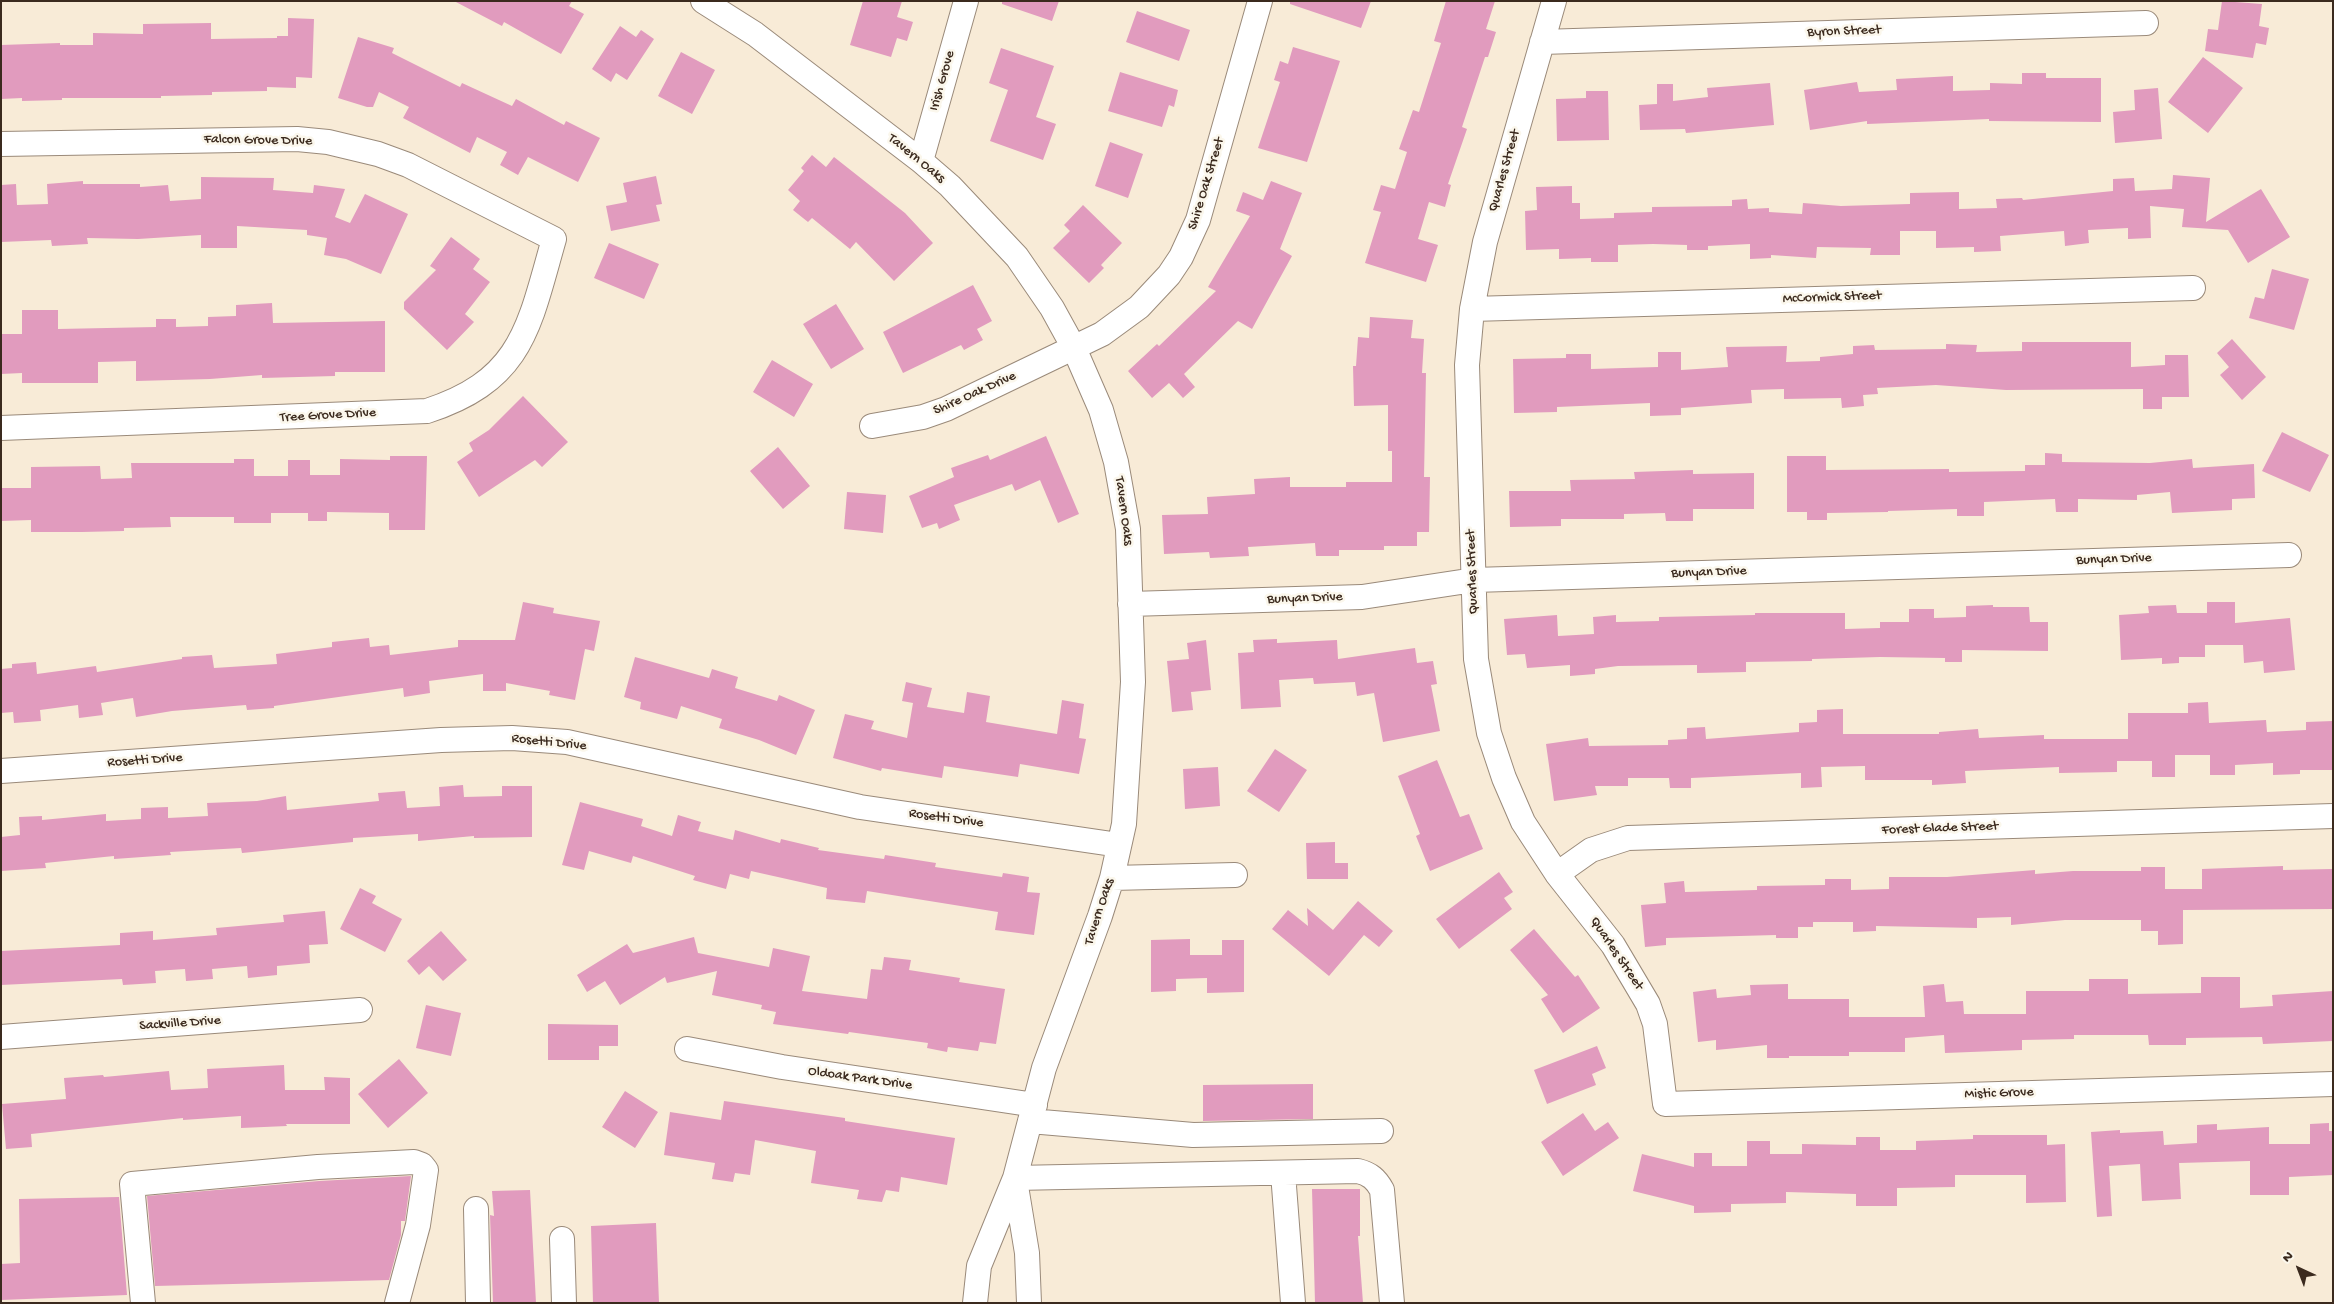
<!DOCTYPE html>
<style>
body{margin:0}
#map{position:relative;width:2334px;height:1304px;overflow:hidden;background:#f8ebd7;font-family:"Gochi Hand",sans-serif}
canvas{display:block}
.frame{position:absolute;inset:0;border:2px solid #3b2a1e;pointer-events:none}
.north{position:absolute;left:2274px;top:1244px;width:50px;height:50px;-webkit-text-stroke:4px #fbf7ec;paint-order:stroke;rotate:317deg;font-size:14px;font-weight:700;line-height:20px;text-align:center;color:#3b2a1e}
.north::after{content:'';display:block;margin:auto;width:18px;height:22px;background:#3b2a1e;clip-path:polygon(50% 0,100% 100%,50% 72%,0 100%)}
</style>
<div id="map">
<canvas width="2334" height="1304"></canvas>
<div class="frame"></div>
<div class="north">N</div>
</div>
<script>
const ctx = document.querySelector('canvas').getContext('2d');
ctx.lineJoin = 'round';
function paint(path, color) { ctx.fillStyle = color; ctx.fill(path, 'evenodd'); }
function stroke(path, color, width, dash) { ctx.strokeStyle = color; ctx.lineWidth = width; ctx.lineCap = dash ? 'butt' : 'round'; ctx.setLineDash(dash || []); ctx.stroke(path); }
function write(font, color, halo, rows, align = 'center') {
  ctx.font = font + ' "Gochi Hand",sans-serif'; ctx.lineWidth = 5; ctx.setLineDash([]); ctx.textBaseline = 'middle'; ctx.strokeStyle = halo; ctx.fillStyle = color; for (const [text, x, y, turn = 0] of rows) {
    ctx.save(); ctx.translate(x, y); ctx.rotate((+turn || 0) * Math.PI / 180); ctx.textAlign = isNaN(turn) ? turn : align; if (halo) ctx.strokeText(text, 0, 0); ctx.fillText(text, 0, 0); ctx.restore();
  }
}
paint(new Path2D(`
 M454,1H572L569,6L584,14L561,54L504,22L502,26Z
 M863,1H902L897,17L913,22L907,41L897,38L891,57L850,45Z
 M1002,1H1059L1052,21L1002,4Z
 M1290,1H1371L1361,28L1290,4Z
 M1446,1H1495L1486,29L1496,32L1488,57H1485L1462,127L1467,129L1448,184L1451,185L1445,207L1429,202L1418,239L1438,245L1426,282L1365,263L1381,212L1373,210L1381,185L1395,189L1407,152L1399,149L1413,110L1419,112L1441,43L1434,41Z
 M2222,1L2262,4L2259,26L2269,28L2266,45L2256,43L2253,58L2205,51L2208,29L2218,30Z
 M1137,11L1190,30L1179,61L1126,42Z
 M288,18L314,19L312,78L296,77V88L267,87V91L212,92V95L161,96V98H62V100L22,101V98L1,99V45L60,43V45H93V33L143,34V24L211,23V39L277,38V36H288Z
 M620,26L636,37L641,30L654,39L627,80L616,73L611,82L592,69Z
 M358,37L394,48L392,53L460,87L462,83L512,106L516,99L564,125L566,121L600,138L578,182L528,157L518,175L500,165L507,152L477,137L470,153L403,118L409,107L379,92L373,107H367L338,98Z
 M1293,47L1340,61L1307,162L1258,148L1280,82L1274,80L1280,61L1288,64Z
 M1001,48L1054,66L1036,117L1056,124L1043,160L990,141L1008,90L989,83Z
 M681,52L715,70L692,114L658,96Z
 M2203,57L2243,88L2208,133L2168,102Z
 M1120,72L1178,90L1174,107L1169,105L1162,127L1108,111Z
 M2022,73H2046V78H2101V122L1989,121V119L1867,124V121L1810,130L1804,90L1857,82L1859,92L1897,90L1896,79L1953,76V91L1990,90V83L2022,84Z
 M1770,83L1774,125L1686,133L1685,129L1640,130L1639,105L1657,104V84H1673V101L1708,97L1707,88Z
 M2158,88L2162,139L2115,143L2113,112L2135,110L2134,90Z
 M1586,91H1608L1609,140L1557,141L1556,99L1586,98Z
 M1110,142L1143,154L1128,198L1095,186Z
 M812,155L826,167L834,157L905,213L933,243L894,281L856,242L850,249L812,218L808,222L793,210L800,201L788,190L804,171L801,168Z
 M2173,175L2210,178L2206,222L2261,189L2290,237L2248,263L2228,230L2182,227L2184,209L2150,206L2151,238L2128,239V228L2088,230L2089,243L2065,246L2064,231L2000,236L2001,251L1974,252V247L1936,248V231H1900V255H1870L1871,248L1817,247L1816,258L1771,255V258L1750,259V244L1708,246V250H1687V245L1653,244L1618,245V262H1591V258L1559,259V249L1526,250L1525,211L1537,210L1536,187L1572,186V203H1580V219L1614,218V213L1652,212V207L1732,206V200L1747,199L1748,209L1769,208V212L1802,214L1803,203L1841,206L1910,204V193L1959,192V209L1997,208L1996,199L2022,198L2023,200L2113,191V179L2134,178L2135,191L2172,189Z
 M656,176L662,204L656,205L660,221L611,231L606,206L627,202L623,183Z
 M201,177L274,178L273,190L313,193L314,185L345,189L335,217L350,223L365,194L408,214L381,274L346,259L324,255L327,238L307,235V230L237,226V248H201V235L138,239L87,238L88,244L52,246L51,240L1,242V185L16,184L17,205L48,204L47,184L83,181V184H140V187L168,185L170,201L201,199Z
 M1271,181L1302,193L1280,249L1292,256L1270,296L1252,329L1238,321L1184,374L1195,387L1183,398L1169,383L1152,398L1128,371L1157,344L1159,346L1216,291L1208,287L1250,216L1236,211L1243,192L1263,200Z
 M1083,205L1122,243L1101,265L1104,268L1089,283L1053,248L1070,231L1064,225Z
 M451,237L480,259L473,269L490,282L465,314L474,322L447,350L404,309V302L436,270L430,266Z
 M609,243L659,264L644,299L594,278Z
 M2272,269L2309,279L2294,330L2249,318L2255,297L2264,299Z
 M973,285L992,321L977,329L983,340L964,350L961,345L903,373L883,332Z
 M272,303L273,323L385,321V372H335V376L262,378V375L210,379L136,381V361L98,362V383H22V373L1,374V334H22V310H58V329L156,327V319H176V327L208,326V317L236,316V305Z
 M836,304L864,349L831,369L803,324Z
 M1370,317L1413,320L1411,338L1424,339L1422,373H1426L1424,477H1430L1429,532H1417V546H1384V550H1339V556H1316L1315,543L1248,547L1249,556L1210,558L1209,552L1164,554L1162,515L1208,514L1207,497L1255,494L1254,479L1290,477V487H1346V482H1392V451H1388V405L1354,406L1353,366H1356L1358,337L1369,338Z
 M2232,339L2266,377L2242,400L2220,375L2229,367L2217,353Z
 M2022,342H2131V367L2165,365V355H2188L2189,397H2162V409H2143V389L2006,390L1936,385L1877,388L1878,394L1863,395L1864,406L1842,408L1841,398L1784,399V389L1751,390L1752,403L1681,408V415L1650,416V403L1557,407V412L1514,413L1513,359L1566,358V354H1591V369L1658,367V352H1681V370L1728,367L1726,347L1787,346L1786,362L1820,361V357L1853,354V346L1874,345L1875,350L1946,349V344L1977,345L1976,352L2022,351Z
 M772,360L813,384L794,417L753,392Z
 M523,396L568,442L542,467L535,460L479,497L457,462L473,451L469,443L489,430Z
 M2282,432L2329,455L2310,492L2262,471Z
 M1046,436L1079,514L1058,523L1040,480L1015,491L1012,484L954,505L960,520L939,529L937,523L922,528L909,496L954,477L951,468L988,455L990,460Z
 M778,447L810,486L783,509L750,471Z
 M2045,453L2062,454V462L2150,463L2192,459L2193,468L2254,464L2255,498L2232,499V510L2172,513L2170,492L2137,495V500L2078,499V512H2056L2055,499L1984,502V516H1957V509L1888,511V512L1827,513V520H1807V512H1787V456H1826V470L1949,469V472L2025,471V465H2045Z
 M390,456H427L425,530H389V513L327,512V521H308V513H271V523H234V517H170L171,527L124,528V531L82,532H31V520L1,521V488H31V467L100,466L101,479L132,478L131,463H234V459H254V476H288V460H310V475H340V459L390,460Z
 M1693,470V474L1754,473V509H1693V521H1666L1665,513L1624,514V519H1561V526L1510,527L1509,491H1571L1570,480L1635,479L1634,472Z
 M847,492L886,495L883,533L844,529Z
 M523,602L554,608L553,613L600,621L594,651L585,649L575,700L549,695L550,691L506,683V691H483V674L429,681L430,693L404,697L403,688L274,706V708L247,710L246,705L172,711L136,717L133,698L101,703L103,715L79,718L78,705L40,710L41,721L14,723L13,712L1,713V669L12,668V664L36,662L37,674L96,666L97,672L182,659V657L212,655L214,668L277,664L276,654L332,647V642L369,638L370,647L389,645L390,655L458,647V640H515Z
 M2207,602H2235V623L2290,618L2295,670L2264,673L2263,661L2244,663L2243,645H2205V657H2179V663L2162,664V658L2121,660L2119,615L2149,613L2148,606L2176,605L2177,613H2207Z
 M1993,605V607H2029L2030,622H2048V651L1962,650V662H1945V658L1880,657L1812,659V661L1746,662V672L1697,673V665L1618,666L1595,669V674L1570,676V665L1527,668L1525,654L1507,655L1504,619L1557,615L1558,636L1594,634L1593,617L1616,615V622L1659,621V617L1755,615V613H1845V629L1880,628V622H1909V609H1934V618L1966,617V606Z
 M1277,639V643L1337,640L1338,659L1415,648L1417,663L1433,661L1437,684L1431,685L1440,731L1383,742L1374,693L1357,696L1355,682L1314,684L1313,678L1279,680L1281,707L1241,709L1238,653L1254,652L1253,640Z
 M1206,640L1211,690L1191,692L1193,710L1172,712L1167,661L1189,659L1187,643Z
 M635,657L709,678L712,669L738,677L735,688L777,701L779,695L815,710L796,755L759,740L719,728L722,719L681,706L677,719L640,709L641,702L624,697Z
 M906,682L932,688L927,707L964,713L967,692L990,696L986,722L1057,734L1062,700L1084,704L1079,738L1086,739L1079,774L1020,764L1018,777L944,766L942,778L882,768L881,771L833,758L845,714L874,721L871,729L907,738L913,703L902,701Z
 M2208,702L2209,723L2266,720L2267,732L2306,730V722L2333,721V770H2300V774L2273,775V763L2235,765V775H2210V755H2175V777H2152V761H2117V772L2059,773V767L1965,771L1966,783L1932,785V780H1865V766L1821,767L1822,787L1801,788V773L1691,778V788H1670L1669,778H1628V786H1595L1597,795L1554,801L1546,744L1588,738L1589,746L1668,745V740L1687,739V728L1705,727L1706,739L1799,732V723L1817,722V710L1843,709V734H1939V732L1978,729L1979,738L2044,735V739H2128V713H2188V703Z
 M1275,749L1307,770L1279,812L1247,791Z
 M1437,760L1460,817L1469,814L1483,849L1430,871L1416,836L1420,834L1398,776Z
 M1218,767L1220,806L1185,809L1183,769Z
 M463,785L464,797L502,796V786H532V837L474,838V836L418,841V834L353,838V842L242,853L241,848L170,852L171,855L114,859V856L45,863L46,868L1,871V837L20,835L19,817L42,816V820L106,814V821L141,819V808L168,807V818L208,816L207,803L257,801L286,796L287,810L379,801L378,793L405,791L407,808L440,806L439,787Z
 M580,802L643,819L641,826L672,836L678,815L701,822L698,831L733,840L735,830L780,843L781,839L819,848L818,850L884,859L885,855L936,863L935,867L1002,877L1003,873L1029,877L1027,892L1040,893L1034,935L995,930L998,912L867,891L865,903L826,899L827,888L751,871L749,879L730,874L726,889L693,880L695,876L633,856L631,863L589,851L584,870L562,865Z
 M1335,842V863H1348V879H1307L1306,843Z
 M2283,866V870L2333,869V909L2183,910V944L2158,945V931H2141V920H2065L2011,925V917L1977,918V928L1876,926V931L1853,932V922H1813V927H1798V938H1776V935L1666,938V945L1645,947L1641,905L1666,903L1664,883L1684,881L1685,892L1757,890V886L1825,885V879H1851V890L1889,889V877H1947L2035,870V874L2073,871H2141V867H2165V889H2202V869Z
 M1499,872L1513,892L1504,898L1512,909L1459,949L1436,919Z
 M360,888L376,896L372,903L402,919L385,952L340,929Z
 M1358,901L1393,931L1379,947L1364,935L1329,976L1272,929L1288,910L1308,926L1307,908L1333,930Z
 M325,911L328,944L309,945L310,963L277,966V975L248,978L247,966L212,969L213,979L186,981L185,969L155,971L156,983L123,985L122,979L1,985V951L120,945V933L153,931V940L217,935L216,928L284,922L283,915Z
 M1534,929L1575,977L1578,975L1600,1008L1563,1033L1541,999L1548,995L1510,950Z
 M441,931L467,960L443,981L429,966L419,975L407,961Z
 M694,937L698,953L769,967L773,948L810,956L802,991L867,999L871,969L882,970L884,957L911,960L909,970L960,978L959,982L1005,989L996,1044L980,1042L978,1051L948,1047L947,1052L927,1048L928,1043L849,1032L848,1034L773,1024L776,1012L761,1009L762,1005L712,995L717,971L667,983L665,977L620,1005L605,981L587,992L577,975L627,944L633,953Z
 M1190,939V955H1222V940H1244V992L1207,993V978L1176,979V991L1151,992V940Z
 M2201,977H2240V1008L2273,1006L2272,995L2333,991V1041L2263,1044L2262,1037L2186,1038V1045H2149L2148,1035H2074V1039L2022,1040V1050L1945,1053L1944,1035L1905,1038V1052H1849V1056H1789V1058H1767V1045L1716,1050V1040L1698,1042L1693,992L1716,989L1717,998L1751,995L1750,985L1788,984V999H1849V1017H1925L1923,986L1944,984L1946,1002L1963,1001L1964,1014H2026V991H2089V979H2128V994L2201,993Z
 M426,1005L461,1013L451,1056L416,1048Z
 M548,1024L618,1025V1046H599V1060H548Z
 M1597,1046L1606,1068L1592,1074L1596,1085L1547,1104L1534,1070Z
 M399,1059L428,1093L388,1128L358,1094Z
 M284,1065L285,1090H325L324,1077L350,1078V1124H286L287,1126L241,1128V1116L183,1120V1118L31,1134L32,1147L6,1149L2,1104L66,1099L64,1078L103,1075L104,1077L169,1071L171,1090L208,1088L207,1069Z
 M1313,1084V1119L1203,1121V1085Z
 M625,1091L658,1112L635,1148L602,1127Z
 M724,1101L845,1118V1121L955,1138L947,1185L901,1177L899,1192L886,1190L882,1202L857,1199L859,1190L811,1183L816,1151L755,1140L750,1175L735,1173L733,1182L712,1179L715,1163L664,1155L670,1112L721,1120Z
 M1583,1113L1595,1131L1608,1122L1619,1138L1563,1176L1541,1142Z
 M2329,1123V1131H2333V1175L2289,1177V1195H2250V1161L2179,1163L2181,1199L2142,1201L2140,1164L2109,1166L2112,1216L2097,1217L2091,1132L2120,1130V1133L2163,1131L2164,1145L2197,1143V1125L2217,1124V1130L2269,1127V1144H2310V1124Z
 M1973,1135H2047V1145L2065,1144L2066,1202L2026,1203V1175H1955V1187L1897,1188V1206H1856V1194L1786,1192V1203L1731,1204V1212L1694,1213V1206L1633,1191L1642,1154L1694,1167V1153H1712V1166H1747V1141H1770V1154H1802V1144L1856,1145V1137H1880V1150H1916V1141L1973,1139Z
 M411,1176L405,1221H401V1235L389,1280L155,1286L147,1196L319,1181Z
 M1312,1189H1360V1236H1358L1363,1303H1315Z
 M530,1190L536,1303H493L490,1215L494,1216L492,1191Z
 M119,1197L127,1295L1,1300V1264L20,1263L19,1199Z
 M656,1223L659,1303H593L591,1226Z`), '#e19bbe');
const minor = new Path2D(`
 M703,1L755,34L921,161L950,186L1017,257L1052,308L1074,348L1101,410L1116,462L1128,529L1133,682L1124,824L1112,878L1100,916L1044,1068L1015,1178L979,1266L975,1303
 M1554,1L1485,242L1472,309L1467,365L1476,659L1489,733L1504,778L1523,822L1557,874L1613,945L1648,1004L1655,1024L1665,1104L2333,1084
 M1542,42L2146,23
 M1,144L297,139L328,142L378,154L408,165L554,239C529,326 523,380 427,411L1,428
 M921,161L966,1
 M1472,309L2193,288
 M872,426L923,417L946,409L1102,334L1139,307L1169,275L1181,257L1198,220L1260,1
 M1130,604L1362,597L1474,580L2289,555
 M1,771L441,740L512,738L567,742L860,807L1119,845
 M1557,874L1591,850L1628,838L2333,816
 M1112,878L1235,875
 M1,1037L360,1010
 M687,1049L782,1067L1035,1105
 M1030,1121L1193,1135L1381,1131
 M1283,1173L1293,1303
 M1015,1178L1358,1171C1370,1174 1376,1179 1382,1190L1392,1303
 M1015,1180L1027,1253L1029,1303
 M476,1209L478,1303
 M562,1239L564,1303
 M143,1303L132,1184L318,1167L414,1162L422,1165L426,1170L418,1225L397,1303`);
stroke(minor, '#9a8a7a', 26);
stroke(minor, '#fff', 24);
write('14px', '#3b2a1e', '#fbf7ec', [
 ["Byron Street",1844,32,-2],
 ["Irish Grove",943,81,-74],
 ["Falcon Grove Drive",258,141,1],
 ["Tavern Oaks",916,159,39],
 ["Quarles Street",1505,171,-74],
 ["Shire Oak Street",1207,184,-73],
 ["McCormick Street",1832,298,-2],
 ["Shire Oak Drive",975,394,-24],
 ["Tree Grove Drive",328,416,-3],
 ["Tavern Oaks",1123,511,82],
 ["Bunyan Drive",2114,560,-2],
 ["Quarles Street",1473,572,-92],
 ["Bunyan Drive",1709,573,-2],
 ["Bunyan Drive",1305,599,-2],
 ["Rosetti Drive",549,743,6],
 ["Rosetti Drive",145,761,-4],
 ["Rosetti Drive",946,819,8],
 ["Forest Glade Street",1940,829,-2],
 ["Tavern Oaks",1100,912,-72],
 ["Quarles Street",1616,954,56],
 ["Sackville Drive",180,1024,-4],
 ["Oldoak Park Drive",860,1079,8],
 ["Mistic Grove",1999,1094,-2]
]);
</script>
